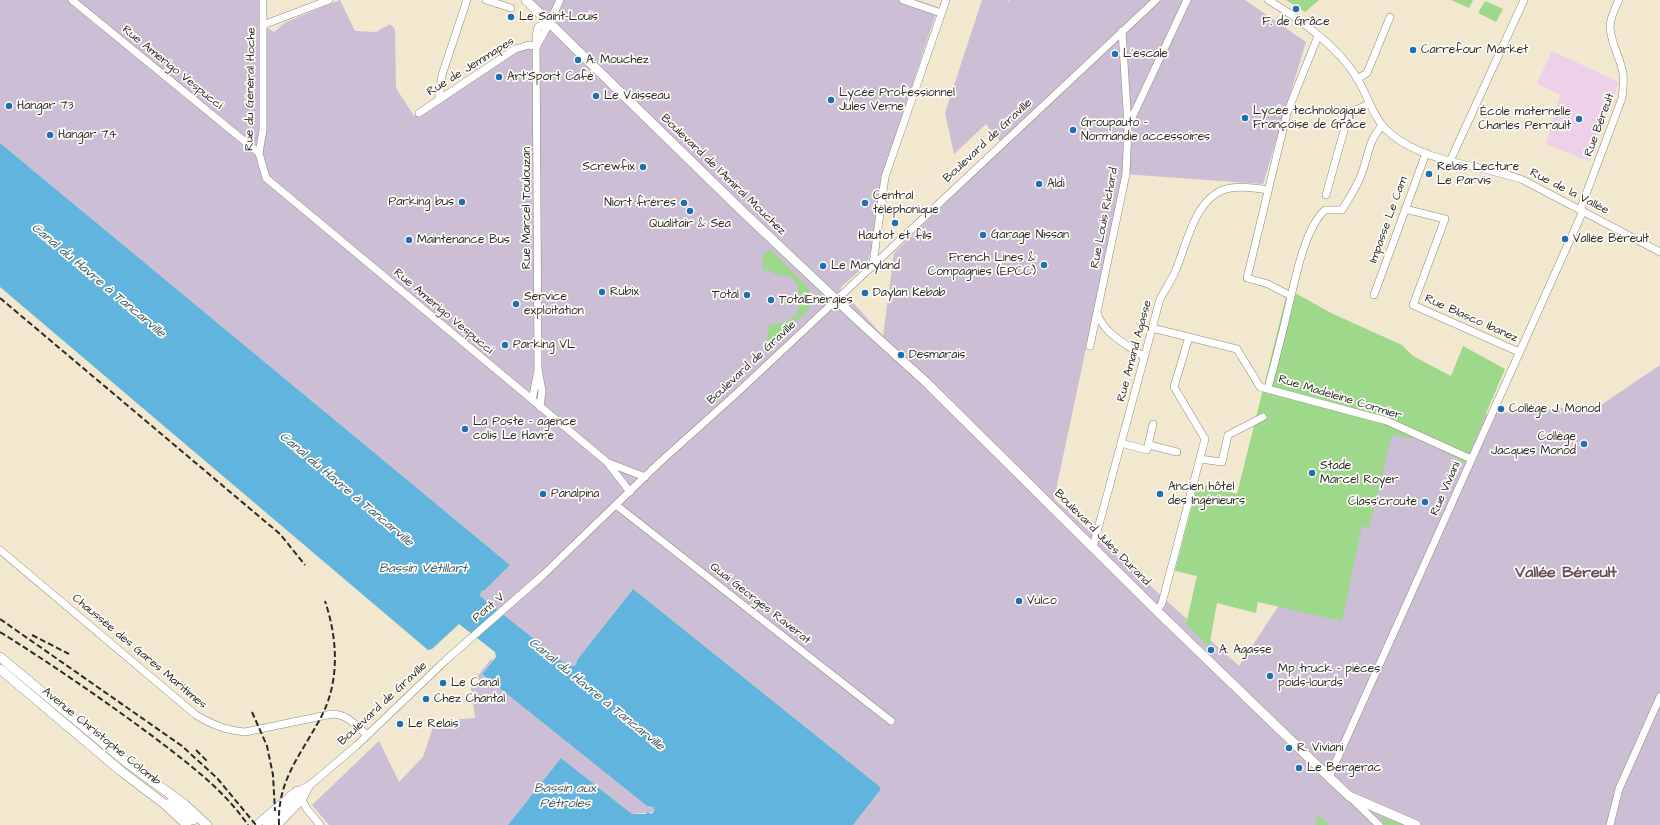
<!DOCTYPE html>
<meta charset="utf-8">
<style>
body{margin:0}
canvas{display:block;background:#f1e8cf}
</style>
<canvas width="1660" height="825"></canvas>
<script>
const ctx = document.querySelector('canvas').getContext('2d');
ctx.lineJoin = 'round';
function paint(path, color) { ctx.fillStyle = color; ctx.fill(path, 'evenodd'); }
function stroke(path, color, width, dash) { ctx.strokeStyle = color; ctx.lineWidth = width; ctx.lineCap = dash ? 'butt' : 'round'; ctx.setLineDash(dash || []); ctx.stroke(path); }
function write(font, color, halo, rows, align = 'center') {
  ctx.font = font + ' "Architects Daughter",sans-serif'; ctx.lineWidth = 3.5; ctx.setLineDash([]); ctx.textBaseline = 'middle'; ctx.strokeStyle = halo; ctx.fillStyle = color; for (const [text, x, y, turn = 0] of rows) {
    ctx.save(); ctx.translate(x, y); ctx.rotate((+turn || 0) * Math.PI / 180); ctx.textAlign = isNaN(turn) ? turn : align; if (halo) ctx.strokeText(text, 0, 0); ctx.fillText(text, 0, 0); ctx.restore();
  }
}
paint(new Path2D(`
 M1552,51L1619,82L1589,161L1546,144L1560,95L1537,83Z`), '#eed0e8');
paint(new Path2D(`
 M0,0H263V25L274,32L286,22L340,0L355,31L376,32L390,24L395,29L396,88L414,116L515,49L536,45L538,27L548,22L526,0H917L938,7L881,180L872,247L867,264L840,288L883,336L894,253L1004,146L986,124L954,154L945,113L982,0H1006L1009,1L1010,0H1245L1306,42L1263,184L1123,174L1054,499L1239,666L1400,421L1601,405L1660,365V825H853L881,789L879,786L634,590H632L577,660V662L575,666H568L481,597L479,594L481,591L485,590L510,565L0,143Z
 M491,659L493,660L482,674L647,806L653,807L655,810L654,812L632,814L561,758L508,825H329L312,805L379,741L399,782L423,757L435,721L475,718L471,688L473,687L479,681L476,678Z`), '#ccbed4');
paint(new Path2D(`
 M1286,0H1319L1305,12Z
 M1451,0H1473L1469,8Z
 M1485,1L1503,9L1496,22L1478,13Z
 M770,249L809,288V309L765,351L768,334L767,326L788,321L797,314L799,304L798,284L790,277L774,274L770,270L763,271V255Z
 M1288,289L1331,313L1402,345L1413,356L1451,376L1463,346L1505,369L1465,463L1416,436L1409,439L1392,434L1369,528L1362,526L1342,621L1258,602L1256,613L1217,603L1209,647L1186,624L1197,576L1175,571L1198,483L1237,494Z
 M1316,813L1328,824L1327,825H1317Z
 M1385,818L1403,825H1386L1381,819Z`), '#9ed88b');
paint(new Path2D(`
 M0,143L510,565L485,590L481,591L480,596L568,666H575L577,662V660L633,589L879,786L881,789L853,825H508L561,758L632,814H646L647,812L652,814L655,810L653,807L647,806L482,674L496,657L495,652L459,624L432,649L428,650L0,287Z`), '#61b4dd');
const minor = new Path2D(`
 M72,0L259,153
 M263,0V130L259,153L266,178L607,462L630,492
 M486,0L511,8
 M903,0L941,13
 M1268,0C1299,18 1339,48 1357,78C1369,98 1373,119 1391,134C1428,164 1479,164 1523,180L1660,252
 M263,25L329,0
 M1122,31L1128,126L1126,174L1097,312C1102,333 1128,345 1144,357
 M537,45C546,31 553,15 560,0
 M1357,79L1367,73L1390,17
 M439,100L442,75L467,0
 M419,113L515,49L529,45L537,46
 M1129,124L1187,0
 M1450,161L1524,0
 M1326,195L1348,116L1351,112L1369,104
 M1405,209L1445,219L1413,305L1519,352
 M1580,210L1622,98C1623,89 1624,81 1623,73C1620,57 1611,44 1610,27C1610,18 1615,8 1619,0
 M873,264L885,177L946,0
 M1374,295L1426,153
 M1291,296L1268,284L1247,278L1287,113L1318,36
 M1152,328L1237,349L1260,387L1387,421L1471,459
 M1090,346L1097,312
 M1268,388C1275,362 1282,335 1288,309C1295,281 1304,229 1325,210H1342C1348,200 1354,191 1359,180C1368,162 1367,141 1382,126
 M530,398L533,396L538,370
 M540,407L542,391L538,369L536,36L538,27L548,22
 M1121,443L1147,450L1153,424
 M1149,445L1177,452
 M1200,459L1222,462L1228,435L1263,417
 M609,463L645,477
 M616,505L891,721
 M1093,547L1160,299C1165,290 1171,281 1175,272C1187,245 1195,193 1231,188C1243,186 1256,188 1268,190
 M0,550L196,715C213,725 225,730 245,732L332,714C347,714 357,726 367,735
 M1157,611L1162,603L1205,439L1174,387L1189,337
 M1329,777L1583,211
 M300,797L307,809L320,825
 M1352,799L1379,825
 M256,825L292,794L310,785L356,746L446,660L543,575L659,463L737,393L1156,0
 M278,825L302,800L310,785
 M1610,825L1619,789L1660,697`);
const major = new Path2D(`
 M526,0L741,210L863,325L926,382L1157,611L1329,777L1349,796L1416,825
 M0,657L126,762L184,804L207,825
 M0,669L121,771L167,806L187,825
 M170,803L193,820
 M267,825L293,800L297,791`);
stroke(minor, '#8e8a7d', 8);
stroke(major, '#8e8a7d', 10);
stroke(minor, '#fff', 7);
stroke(major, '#fff', 9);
stroke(new Path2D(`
 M0,298L280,534L305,565
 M0,619L182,746L217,778L256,825
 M0,632C53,665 105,701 155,738C189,764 224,790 248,825
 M32,635L69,654
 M252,712L267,746L273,775L275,811
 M196,750L207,761
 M279,825C277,781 300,756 320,719C340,683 338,640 325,601`), '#2b2b2b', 2, [6, 3]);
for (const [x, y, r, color] of [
 [1296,9,4,"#1f6fb2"],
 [511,17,4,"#1f6fb2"],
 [1413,50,4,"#1f6fb2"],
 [1115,54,4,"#1f6fb2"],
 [578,60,4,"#1f6fb2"],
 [499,77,4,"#1f6fb2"],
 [596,96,4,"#1f6fb2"],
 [831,100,4,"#1f6fb2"],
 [9,106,4,"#1f6fb2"],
 [1245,118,4,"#1f6fb2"],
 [1579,119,4,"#1f6fb2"],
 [1073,130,4,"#1f6fb2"],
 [50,135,4,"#1f6fb2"],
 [643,167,4,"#1f6fb2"],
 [1429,174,4,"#1f6fb2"],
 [1039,184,4,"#1f6fb2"],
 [462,202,4,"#1f6fb2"],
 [684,203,4,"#1f6fb2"],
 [865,203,4,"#1f6fb2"],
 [690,211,4,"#1f6fb2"],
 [895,223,4,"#1f6fb2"],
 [983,235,4,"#1f6fb2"],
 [1565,239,4,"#1f6fb2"],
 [409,240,4,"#1f6fb2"],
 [1044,265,4,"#1f6fb2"],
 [823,266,4,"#1f6fb2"],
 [602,292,4,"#1f6fb2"],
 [865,293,4,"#1f6fb2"],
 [747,295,4,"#1f6fb2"],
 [771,300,4,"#1f6fb2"],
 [516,304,4,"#1f6fb2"],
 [505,345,4,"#1f6fb2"],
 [901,355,4,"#1f6fb2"],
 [1501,409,4,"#1f6fb2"],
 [465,429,4,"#1f6fb2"],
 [1584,444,4,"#1f6fb2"],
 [1312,473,4,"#1f6fb2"],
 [543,494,4,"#1f6fb2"],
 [1160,494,4,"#1f6fb2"],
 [1425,502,4,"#1f6fb2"],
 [1019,601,4,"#1f6fb2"],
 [1211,650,4,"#1f6fb2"],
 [1270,676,4,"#1f6fb2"],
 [443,683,4,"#1f6fb2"],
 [426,699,4,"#1f6fb2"],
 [400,724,4,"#1f6fb2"],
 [1289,748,4,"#1f6fb2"],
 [1299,768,4,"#1f6fb2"]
]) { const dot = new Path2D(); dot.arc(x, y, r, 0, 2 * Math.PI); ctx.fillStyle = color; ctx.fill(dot); stroke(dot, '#fdfcf7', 1.5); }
write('12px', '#2b2b2b', '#fdfcf7', [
 ["Le Saint-Louis",519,17],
 ["F. de Grâce",1296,22,"center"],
 ["Carrefour Market",1421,50],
 ["L'escale",1123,54],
 ["A. Mouchez",586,60],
 ["Art'Sport Café",507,77],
 ["Lycée Professionnel",839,93],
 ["Jules Verne",839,107],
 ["Le Vaisseau",604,96],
 ["Hangar 73",17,106],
 ["Lycée technologique",1253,111],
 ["Françoise de Grâce",1253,125],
 ["École maternelle",1571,112,"right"],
 ["Charles Perrault",1571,126,"right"],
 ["Groupauto -",1081,123],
 ["Normandie accessoires",1081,137],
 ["Hangar 74",58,135],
 ["Screwfix",635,167,"right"],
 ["Relais Lecture",1437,167],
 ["Le Parvis",1437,181],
 ["Aldi",1047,184],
 ["Central",873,196],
 ["téléphonique",873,210],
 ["Parking bus",454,202,"right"],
 ["Niort frères",676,203,"right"],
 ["Qualitair & Sea",690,224,"center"],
 ["Garage Nissan",991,235],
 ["Hautot et fils",895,236,"center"],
 ["Vallée Béreult",1573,239],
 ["Maintenance Bus",417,240],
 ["French Lines &",1036,258,"right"],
 ["Compagnies (EPCC)",1036,272,"right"],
 ["Le Maryland",831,266],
 ["Rubix",610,292],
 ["Daylan Kebab",873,293],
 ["Total",739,295,"right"],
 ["Service",524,297],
 ["exploitation",524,311],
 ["TotalEnergies",779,300],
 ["Parking VL",513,345],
 ["Desmarais",909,355],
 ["Collège J. Monod",1509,409],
 ["La Poste - agence",473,422],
 ["colis Le Havre",473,436],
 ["Collège",1576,437,"right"],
 ["Jacques Monod",1576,451,"right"],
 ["Stade",1320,466],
 ["Marcel Royer",1320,480],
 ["Ancien hôtel",1168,487],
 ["des Ingénieurs",1168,501],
 ["Panalpina",551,494],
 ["Class'croute",1417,502,"right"],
 ["Vulco",1027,601],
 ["A. Agasse",1219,650],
 ["Mp truck - pièces",1278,669],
 ["poids-lourds",1278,683],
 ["Le Canal",451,683],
 ["Chez Chantal",434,699],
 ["Le Relais",408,724],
 ["R. Viviani",1297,748],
 ["Le Bergerac",1307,768]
], 'left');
write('12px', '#2b2b2b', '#fdfcf7', [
 ["Rue de Jemmapes",471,67,-32],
 ["Rue Amerigo Vespucci",172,68,39],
 ["Rue du Général Hoche",251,89,-89],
 ["Rue Béreult",1600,125,-70],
 ["Boulevard de Graville",988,141,-43],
 ["Boulevard de l'Amiral Mouchez",723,175,44],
 ["Rue de la Vallée",1569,192,27],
 ["Rue Marcel Toulouzan",527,208,-90],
 ["Rue Louis Richard",1105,218,-79],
 ["Impasse Le Cam",1389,220,-70],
 ["Rue Amerigo Vespucci",443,312,40],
 ["Rue Blasco Ibanez",1471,319,24],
 ["Rue Amand Agasse",1135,351,-75],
 ["Boulevard de Graville",752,363,-43],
 ["Rue Madeleine Cormier",1340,398,17],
 ["Rue Viviani",1446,489,-66],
 ["Boulevard Jules Durand",1102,538,45],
 ["Quai Georges Raverat",760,604,38],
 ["Pont V",489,608,-40],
 ["Chaussée des Gares Maritimes",139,652,40],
 ["Boulevard de Graville",383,704,-43],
 ["Avenue Christophe Colomb",101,737,39]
]);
write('italic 13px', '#3e5b69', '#fdfcf7', [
 ["Canal du Havre à Tancarville",98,281,40],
 ["Canal du Havre à Tancarville",346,490,40],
 ["Bassin Vétillart",423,569],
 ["Canal du Havre à Tancarville",596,695,39],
 ["Bassin aux",565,789],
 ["Pétroles",565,804]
]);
write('bold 16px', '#694d5b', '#fdfcf7', [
 ["Vallée Béreult",1566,574]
]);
</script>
